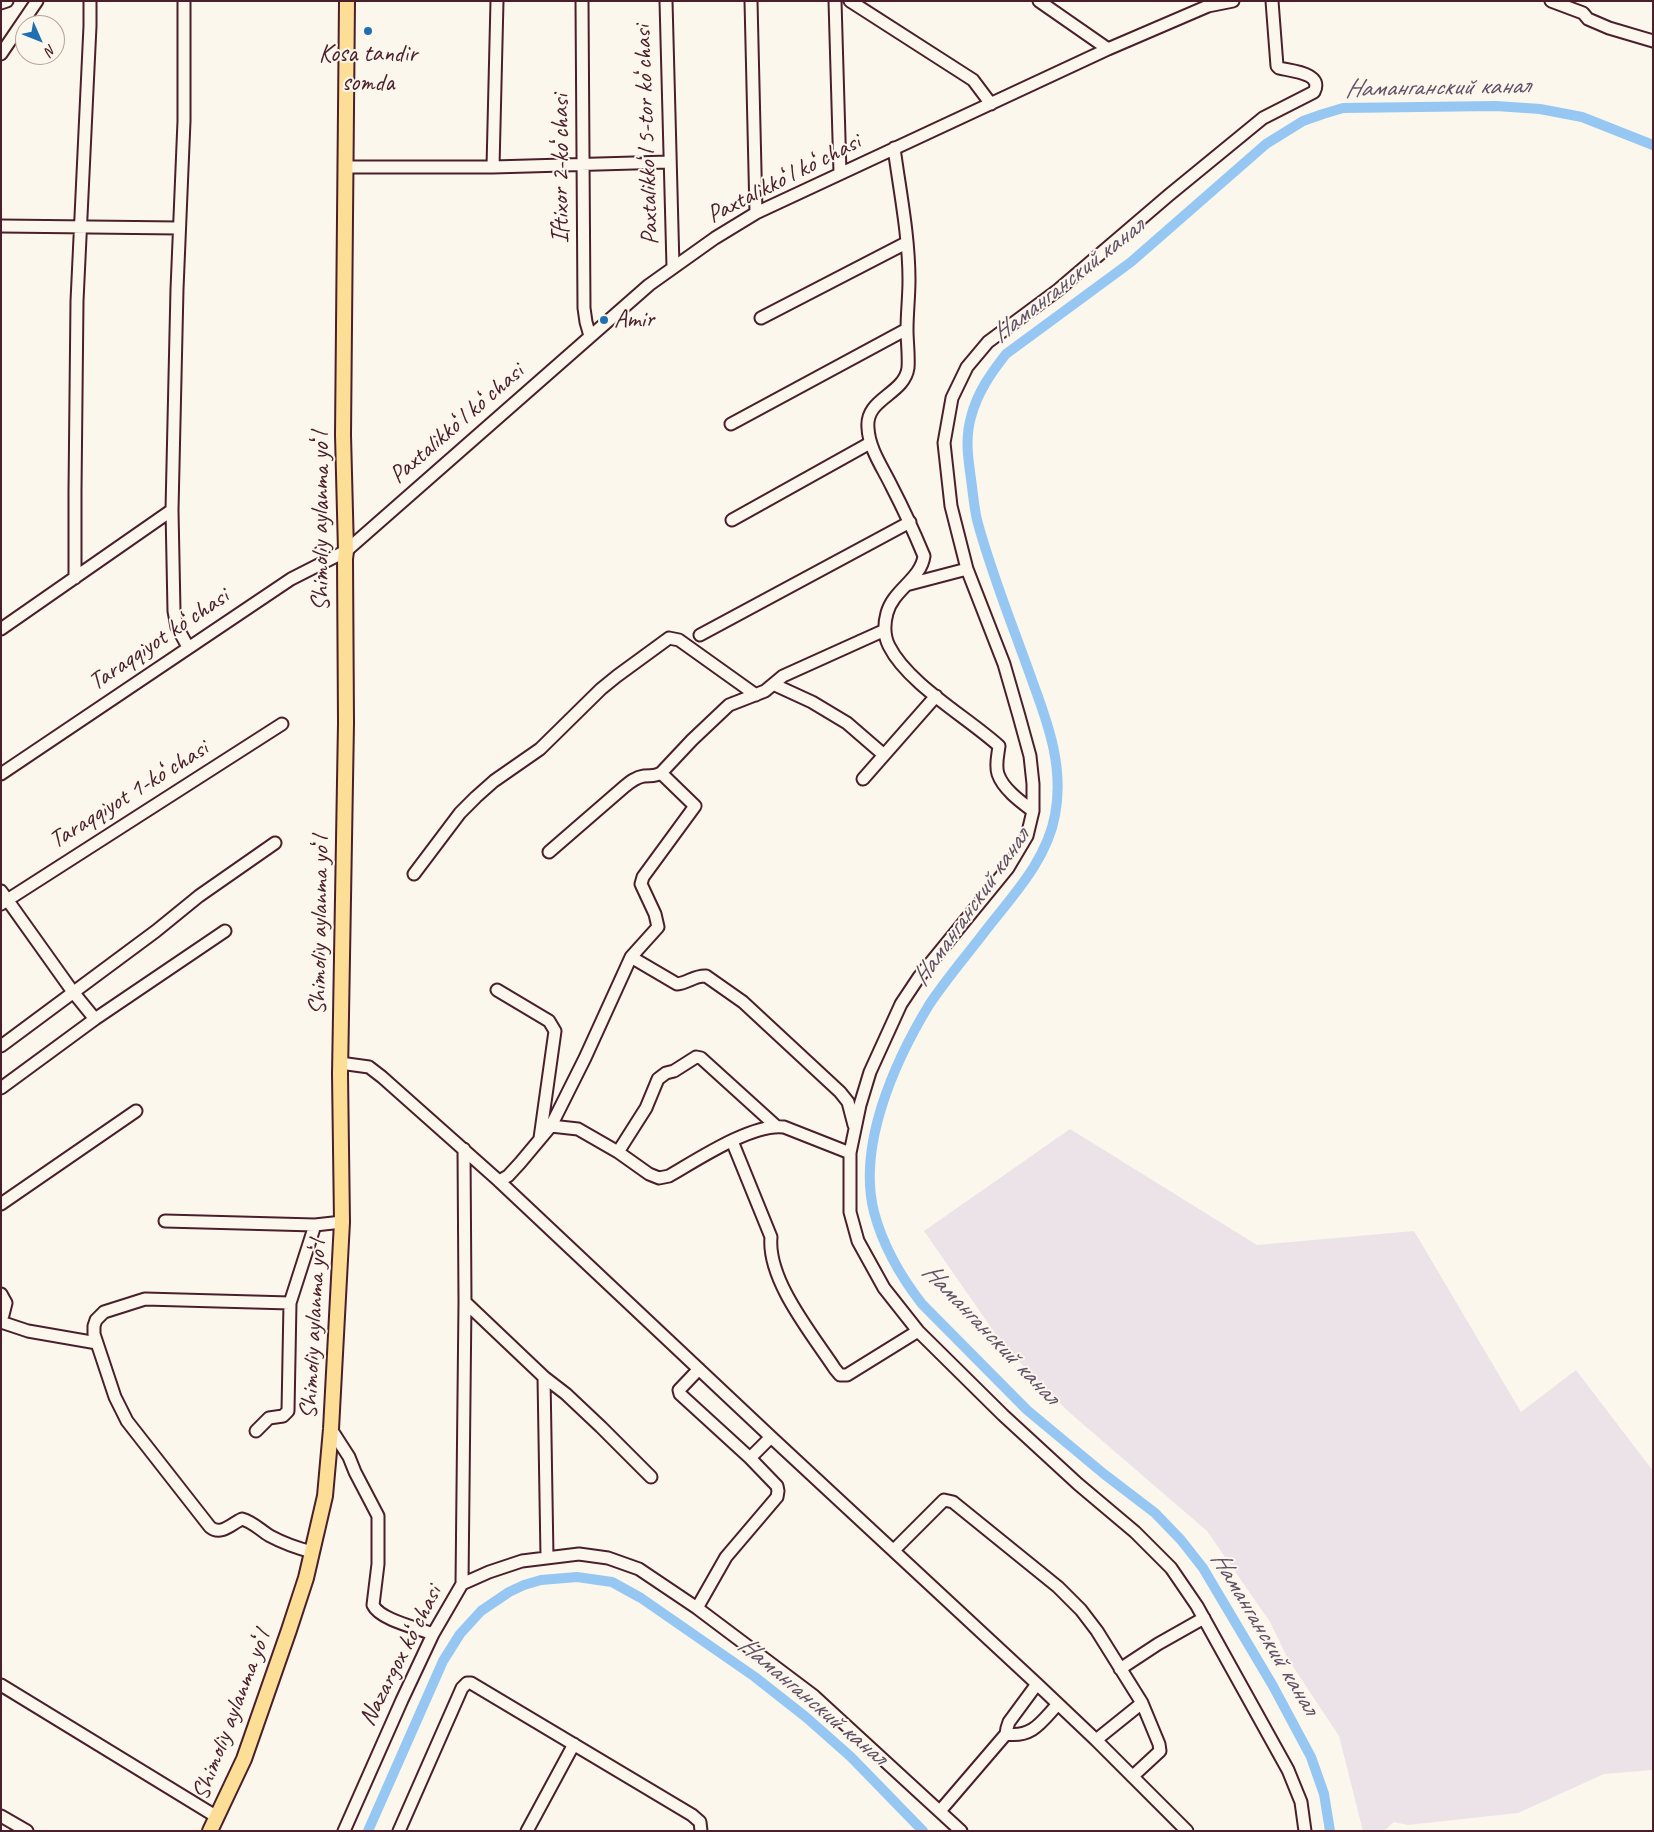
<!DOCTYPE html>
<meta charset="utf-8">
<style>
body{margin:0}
#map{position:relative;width:1654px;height:1832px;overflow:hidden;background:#fbf7ec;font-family:Caveat,sans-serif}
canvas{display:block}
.frame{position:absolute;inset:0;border:2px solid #4a1f2b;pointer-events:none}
.north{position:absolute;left:15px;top:15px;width:50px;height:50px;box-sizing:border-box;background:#fbf7ec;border:1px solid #b4a19f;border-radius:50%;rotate:134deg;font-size:14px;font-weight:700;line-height:20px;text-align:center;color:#4a1f2b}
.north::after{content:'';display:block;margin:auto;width:18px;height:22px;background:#1f6fb2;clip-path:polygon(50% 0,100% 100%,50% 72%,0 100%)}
</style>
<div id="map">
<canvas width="1654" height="1832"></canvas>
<div class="frame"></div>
<div class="north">N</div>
</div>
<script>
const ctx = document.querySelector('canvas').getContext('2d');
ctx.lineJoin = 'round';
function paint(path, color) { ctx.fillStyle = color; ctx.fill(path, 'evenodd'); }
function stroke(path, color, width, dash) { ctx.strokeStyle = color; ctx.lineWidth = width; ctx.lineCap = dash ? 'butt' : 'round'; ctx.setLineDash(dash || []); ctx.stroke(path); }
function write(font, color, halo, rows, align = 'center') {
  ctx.font = font + ' Caveat,sans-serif'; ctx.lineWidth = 4; ctx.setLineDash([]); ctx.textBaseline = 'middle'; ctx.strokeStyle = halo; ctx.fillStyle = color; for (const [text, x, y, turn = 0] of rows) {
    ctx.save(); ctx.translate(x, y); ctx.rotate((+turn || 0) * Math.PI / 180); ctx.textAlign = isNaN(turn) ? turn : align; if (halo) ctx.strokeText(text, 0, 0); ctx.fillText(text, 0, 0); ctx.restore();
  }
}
paint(new Path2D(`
 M1070,1129L1257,1245L1414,1231L1521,1412L1576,1370L1653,1471V1770L1604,1774L1518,1813L1408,1825L1394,1822L1384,1831H1363L1339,1736L1288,1659L1270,1622L1207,1531L1070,1413L1034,1378L999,1339L924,1231Z`), '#ece3e9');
stroke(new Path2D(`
 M368,1831L443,1661L460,1634L481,1611L509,1592L524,1585L541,1580L577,1577L612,1582L641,1598L755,1677L807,1718L851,1757L923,1831
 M1330,1831L1324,1794L1311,1757L1273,1686L1203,1568L1181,1540L1155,1513L1104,1474L1027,1410L922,1304C901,1277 883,1246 874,1212C857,1145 895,1061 929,1005C946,979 967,955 986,930C1013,895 1047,860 1055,815C1064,769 1049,726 1033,683C1014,629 992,576 977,520C974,507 973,493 971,479C968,458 965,438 971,417C977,393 991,373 1006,354L1131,262L1266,144L1303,121L1323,114L1343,108L1496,106L1540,109L1582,117L1653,145`), '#96c7f2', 10);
const minor = new Path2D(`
 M184,1V121L177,289L172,510L174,611L177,627L188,647
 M582,1L584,308L586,322L590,336
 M666,1L673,267
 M751,1L756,213
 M835,1L840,173
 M850,1L973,80L991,104
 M1039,1L1108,49
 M1272,1L1277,66L1279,68C1291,71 1324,73 1314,92L1263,118L1169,195L1058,290L988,342L967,367L952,398L944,443L951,506L967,569L1004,664L1019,716L1030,756L1033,784V811L1027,836L1008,868L919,977L901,1004L870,1072L860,1105L850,1153V1212L858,1241L884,1288L918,1331L1003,1415L1078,1484L1135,1532L1171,1568L1197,1606L1288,1770L1301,1802L1305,1831
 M1551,1L1583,13L1588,19L1609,28L1653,41
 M1,3L7,1
 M1,54L37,1
 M894,148C900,192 909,236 909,280C909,297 907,313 907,330C907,342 909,355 908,368C904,395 865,398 868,428C869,449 883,468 892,487C904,510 914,532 924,556C921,579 893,590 887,613C884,624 884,636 889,646C908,684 967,717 999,746C998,755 995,765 998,774C1003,789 1021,802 1033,811
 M346,167H493L669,162
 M493,167L497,1
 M1,226L179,228
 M761,318L906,243
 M731,424L907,329
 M732,520L870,443
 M75,578V491L77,301L90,26V1
 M906,585L967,569
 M1,629L172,510
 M700,635L910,522
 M775,685L812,702L847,723L884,755
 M1,774L291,579L346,551L649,285L715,238L756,213L1108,49L1208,6L1233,1
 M863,779L936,696
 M549,852L624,787C630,782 636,777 644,776C651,775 654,777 661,773L692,740L729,705L765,691L783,676L885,630
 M414,874L460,813L476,797L494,781L540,749L601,689L617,676L669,638L679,640L756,695
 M1,891L73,992L95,1019
 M1,904L282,724
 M631,957L677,984C688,983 695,975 706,976L743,1002L840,1092L848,1102L854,1125
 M497,990L549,1021L555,1031L540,1138
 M1,1046L156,931L199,896L275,843
 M340,1063L369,1067L382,1077L499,1181L771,1437L1037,1684L1096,1740L1187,1831
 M1,1088L95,1019L225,931
 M551,1126L578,1129L618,1152L649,1174L659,1178L669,1176C697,1160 752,1123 784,1127L850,1153
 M732,1141L771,1237C767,1280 812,1334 835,1369L840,1375H847L918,1331
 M618,1152L646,1108L658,1079L666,1073L674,1071L696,1057L701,1058L776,1126
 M499,1181L508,1176L520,1163L551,1126L585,1058L631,957L658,927L655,914L641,884L643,877L695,806L661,773
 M1,1204L136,1111
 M165,1221L315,1225L342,1222
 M1,1294L6,1303L3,1315L1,1317
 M465,1302L544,1377L566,1394L601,1427L651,1477
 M290,1303L145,1299L104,1312L96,1320L94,1326V1334L115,1397L127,1421L210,1527C221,1536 231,1524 242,1519C253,1522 260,1530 270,1536C283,1543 297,1548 312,1552
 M1,1322L28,1331L97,1343
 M699,1369L679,1390L680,1394L750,1458
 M544,1377L547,1557
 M331,1429L349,1457L355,1472L378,1516V1564L373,1605C380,1620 418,1628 433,1634
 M256,1431L269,1418L283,1416L288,1411L290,1303L315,1225
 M894,1550L944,1500L953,1502L1058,1587L1081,1610L1097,1631L1142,1703L1159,1744L1160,1751L1133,1776
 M462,1584L465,1302L464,1149
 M697,1608L726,1557L777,1497L778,1491L777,1486L750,1458L771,1437
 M1120,1669L1158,1644L1204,1618
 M1,1685L217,1817
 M1006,1734L1007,1728L1009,1722L1037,1684
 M1096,1740L1142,1703
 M940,1811L1006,1734C1033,1738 1042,1721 1058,1704
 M1,1816L27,1831
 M344,1831L402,1700L433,1634L462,1584L489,1572L522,1561L579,1554L608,1558L639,1569L697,1608L814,1696L961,1831
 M399,1831L462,1688L467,1683H471L692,1815L700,1822L701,1831
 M527,1831L574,1744`);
const major = new Path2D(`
 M210,1831L244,1759L289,1630L306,1578L325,1496L331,1429L342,1222L340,1074L346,723L345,559L346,551L343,435L347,1`);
stroke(minor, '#4a1f2b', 15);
stroke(major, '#4a1f2b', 18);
stroke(minor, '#fbf7ec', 11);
stroke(major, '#fdde96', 14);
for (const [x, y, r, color] of [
 [368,31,5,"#1f6fb2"],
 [604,320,5,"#1f6fb2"]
]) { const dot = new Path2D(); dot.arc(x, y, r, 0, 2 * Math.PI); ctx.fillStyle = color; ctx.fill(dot); stroke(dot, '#fbf7ec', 2); }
write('25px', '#4a1f2b', '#fbf7ec', [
 ["Kosa tandir",368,54],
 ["somda",368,83],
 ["Amir",614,320,"left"]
]);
write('25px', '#4a1f2b', '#fbf7ec', [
 ["Paxtalikkoʻl 5-tor koʻchasi",647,135,-92],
 ["Iftixor 2-koʻchasi",561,169,-90],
 ["Paxtalikkoʻl koʻchasi",784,179,-27],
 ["Paxtalikkoʻl koʻchasi",457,424,-41],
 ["Shimoliy aylanma yoʻl",321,522,-90],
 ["Taraqqiyot koʻchasi",159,640,-34],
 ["Taraqqiyot 1-koʻchasi",129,795,-32],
 ["Shimoliy aylanma yoʻl",320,926,-89],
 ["Shimoliy aylanma yoʻl",314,1330,-87],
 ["Nazargox koʻchasi",401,1656,-63],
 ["Shimoliy aylanma yoʻl",232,1716,-69]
]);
write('italic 26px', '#615167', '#fbf7ec', [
 ["Наманганский канал",1437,88,-1],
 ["Наманганский канал",1068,281,-38],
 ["Наманганский канал",971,908,-55],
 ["Наманганский канал",990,1334,46],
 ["Наманганский канал",1264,1633,59],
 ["Наманганский канал",812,1701,40]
]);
</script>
